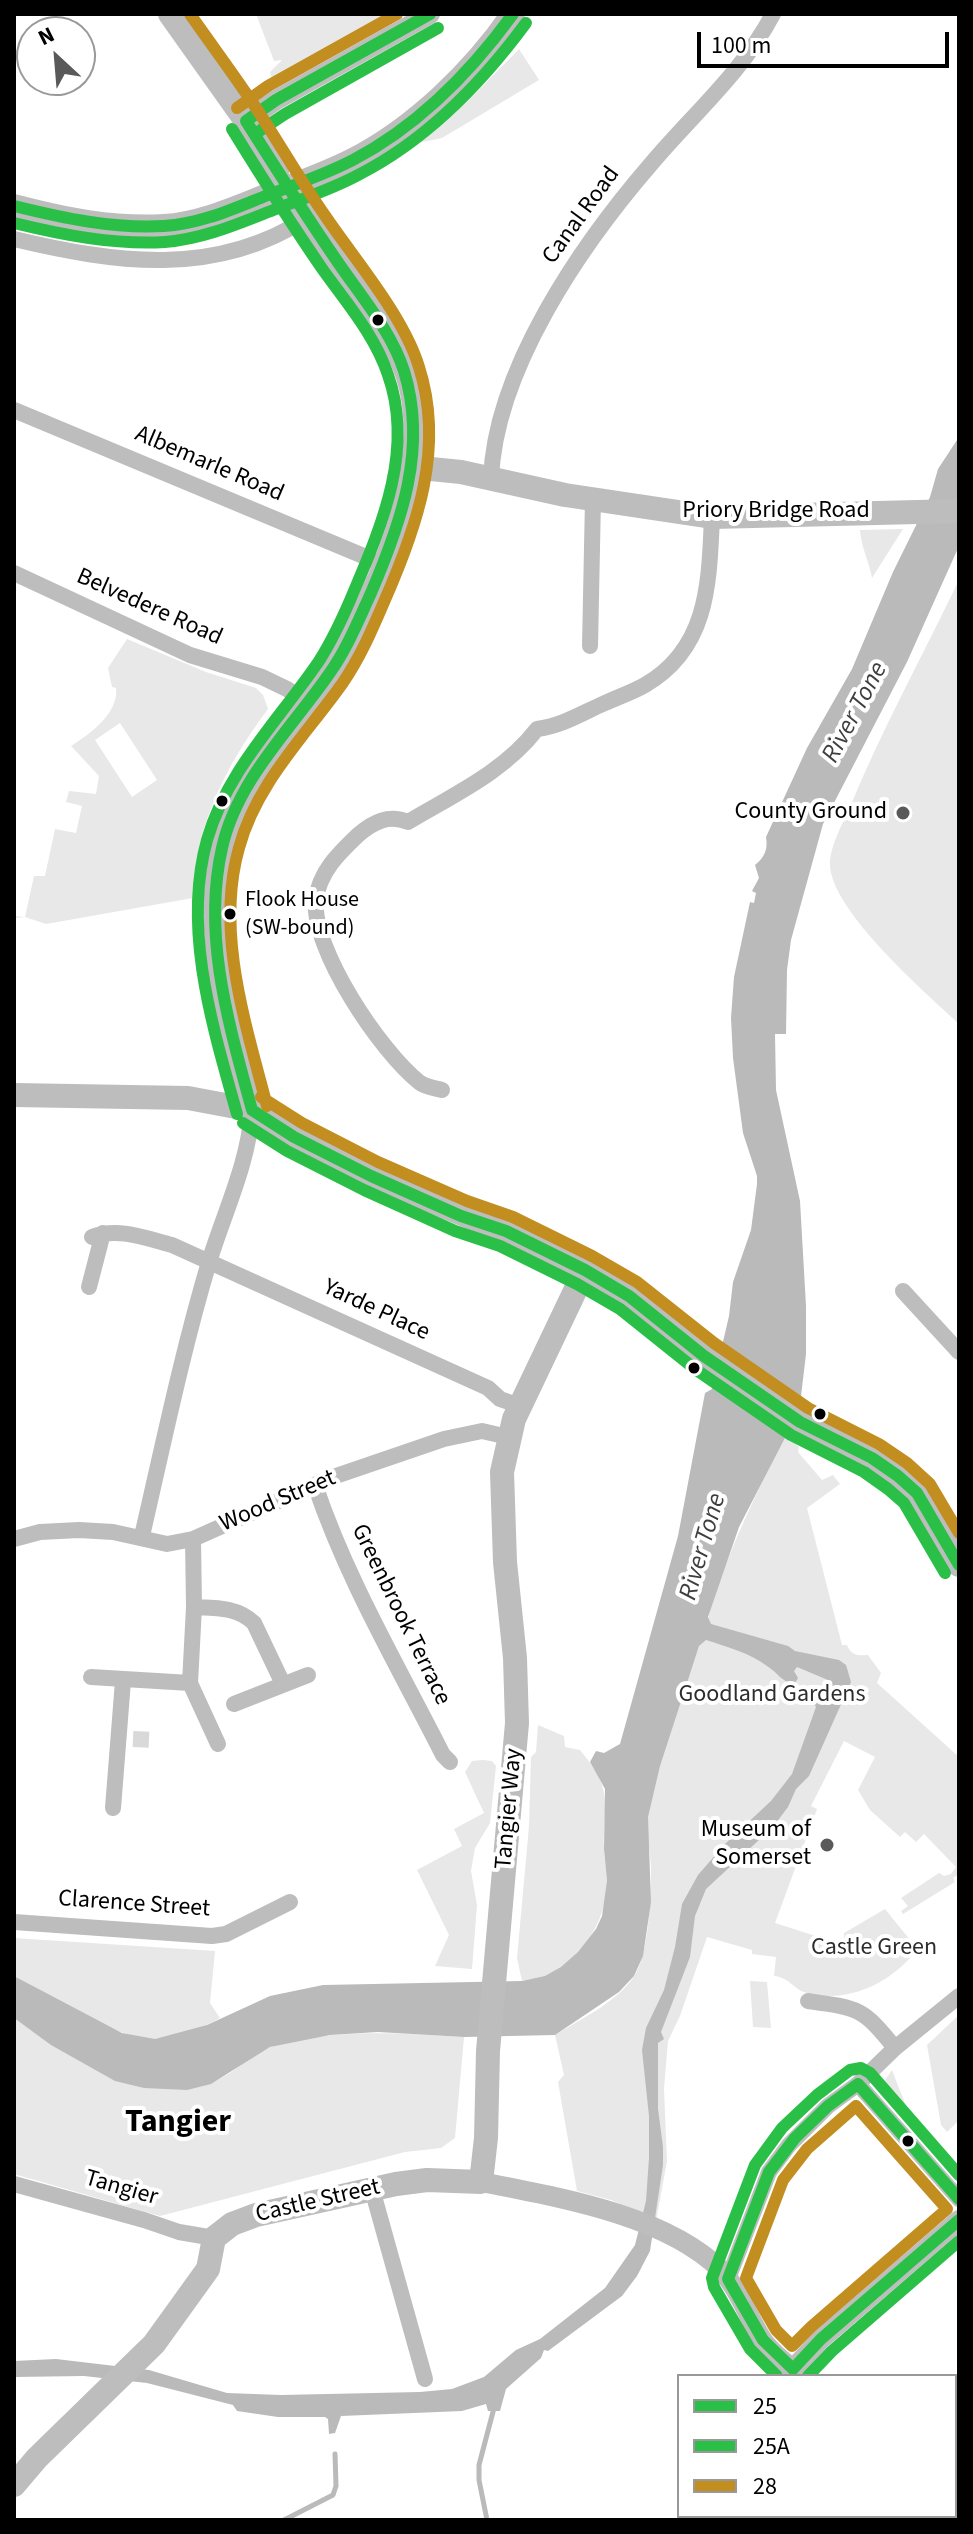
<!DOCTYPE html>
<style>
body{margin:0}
#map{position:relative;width:973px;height:2534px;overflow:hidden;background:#fff;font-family:"Source Sans 3",sans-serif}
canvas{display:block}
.frame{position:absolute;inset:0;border:16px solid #000;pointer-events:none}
.legend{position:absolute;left:677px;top:2374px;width:280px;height:144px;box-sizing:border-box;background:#fff;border:2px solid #999;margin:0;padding:10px 14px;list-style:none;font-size:24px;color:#000}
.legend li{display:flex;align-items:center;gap:16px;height:40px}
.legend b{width:40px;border:2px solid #999}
.north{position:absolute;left:16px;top:16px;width:80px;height:80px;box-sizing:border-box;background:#fff;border:2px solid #999;border-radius:50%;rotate:334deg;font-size:22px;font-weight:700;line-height:32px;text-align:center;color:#000}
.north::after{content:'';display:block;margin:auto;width:28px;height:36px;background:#595959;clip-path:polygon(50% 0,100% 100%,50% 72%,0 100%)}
.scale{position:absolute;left:697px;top:32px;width:252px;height:36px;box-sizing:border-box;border:4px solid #000;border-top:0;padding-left:10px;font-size:24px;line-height:28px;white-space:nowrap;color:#000;-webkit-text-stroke:6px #fff;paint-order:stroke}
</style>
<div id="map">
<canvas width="973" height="2534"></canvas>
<div class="frame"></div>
<ul class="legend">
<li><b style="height:10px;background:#2ac048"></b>25</li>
<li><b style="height:10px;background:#2ac048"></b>25A</li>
<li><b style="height:10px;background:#c18e1f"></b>28</li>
</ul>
<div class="north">N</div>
<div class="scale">100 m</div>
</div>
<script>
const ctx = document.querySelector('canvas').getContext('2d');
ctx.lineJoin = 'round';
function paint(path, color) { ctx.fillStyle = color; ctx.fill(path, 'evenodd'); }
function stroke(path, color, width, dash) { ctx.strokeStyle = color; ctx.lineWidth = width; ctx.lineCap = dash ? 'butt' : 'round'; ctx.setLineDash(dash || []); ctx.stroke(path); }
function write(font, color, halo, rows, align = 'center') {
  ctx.font = font + ' "Source Sans 3",sans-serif'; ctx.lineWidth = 8; ctx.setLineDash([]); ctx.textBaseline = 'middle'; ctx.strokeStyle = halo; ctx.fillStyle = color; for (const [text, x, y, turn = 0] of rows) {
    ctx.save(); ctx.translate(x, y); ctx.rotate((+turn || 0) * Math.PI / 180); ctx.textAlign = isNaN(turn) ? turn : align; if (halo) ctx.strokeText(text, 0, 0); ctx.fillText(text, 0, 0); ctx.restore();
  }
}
paint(new Path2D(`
 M256,14H400L273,84L270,72L282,60L274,61Z
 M519,49L539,80L442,138L413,144L468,101Z
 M903,529L872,578C869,561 861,547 860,530Z
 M959,580V1024C926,993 830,910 830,864C830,846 843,823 850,807C882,729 923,655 959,580Z
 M127,639L206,672L256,688L263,695L268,709C236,752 211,796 199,848C196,865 196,882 193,898L46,924L25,917L14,918V916L25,917L34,876H45L55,829L76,833L82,806L66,802L69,791L96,794L99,776L71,746C90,734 119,713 116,688L112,687L108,668ZM120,723L157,780L132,797L95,740Z
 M786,1436L799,1447L798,1452L822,1480L833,1475L840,1484L807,1508L842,1645H847C851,1655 857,1656 868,1655L881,1673L877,1683L959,1757V1846L957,1848L959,1850V1874L953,1878L955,1882L903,1914L901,1911L908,1906L901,1898L939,1873L944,1876L951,1874L956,1867L924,1834L916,1842L905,1832L900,1837L870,1810L858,1790L875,1757L844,1741L811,1806L817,1809L775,1923L825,1939L827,1945L835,1948L844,1943V1933L885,1909L915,1946L914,1953C890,1984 845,2004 807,1993C794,1990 789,1977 774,1976L776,1957L752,1954V1950L707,1937L680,2016L668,2041L664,2089L667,2161L656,2221L611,2200L577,2191L558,2082L564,2075L555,2035C581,2019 615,2003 633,1978C649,1956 651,1897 651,1870C651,1852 645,1833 648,1816C656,1758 680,1700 699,1646C709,1636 707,1619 711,1606C731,1546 756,1492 786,1436Z
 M538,1725L564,1736L565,1747L580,1750C613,1790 604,1799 604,1847C604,1859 607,1871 607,1883C606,1921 582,1960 546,1976C539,1979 530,1979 522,1981L517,1958L529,1826L531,1757L536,1752Z
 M483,1760L492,1761L496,1766L490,1823L475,1848L471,1871L477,1905L472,1969L435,1966L449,1935L417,1870L462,1846L454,1829L484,1813L465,1772L472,1761Z
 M14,1938L215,1951L210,2003L220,2018C201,2029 177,2038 155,2039C116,2040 50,1994 14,1976Z
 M750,1981L767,1982L771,2028L753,2027Z
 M959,2015V2120L947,2132L941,2125L927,2045Z
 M14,2018C61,2053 149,2106 208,2084C235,2075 254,2050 282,2043C342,2029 403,2033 464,2037L455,2138L441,2148L405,2152L160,2216L14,2174Z
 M892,2070L909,2114L907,2116L888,2095L885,2080Z`), '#e8e8e8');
paint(new Path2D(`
 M959,437V546L907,662L823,824L791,940L787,970L786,1034H775L776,1090L800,1201L806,1306V1354L801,1396L786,1436L739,1527L708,1617L711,1624L788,1646L795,1651L839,1660L846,1665L851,1682L809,1776L796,1789L788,1807L773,1827L706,1889L695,1916L690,1957L661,2032L664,2039L658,2043V2109L663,2147V2165L650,2251L637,2276L622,2296L548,2351L544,2350L541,2358L506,2389L500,2411H488L486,2404L462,2411L341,2416L335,2433L329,2434L328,2419L325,2417H278L237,2411L233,2405L147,2383L84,2376L14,2377V2361L56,2359L149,2370L227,2393L281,2395L420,2392L452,2389L484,2377L516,2350L540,2339L605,2288L635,2245L646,2201L649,2158V2116L642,2050L646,2028L664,1990L675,1947L682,1904L698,1875L725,1844L771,1801L792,1774L816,1707L812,1701L817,1698L822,1699L828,1680L797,1667L794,1671L798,1678L794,1685C781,1681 778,1673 767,1666C752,1654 725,1646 706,1640L699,1646L660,1766L648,1817L651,1902L643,1956L634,1976L619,1992L555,2035L464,2037L378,2032L330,2035L270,2047L211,2084L187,2090L144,2088L115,2081L51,2045L14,2018V1976L122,2033L155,2039L207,2025L270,1996L323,1985L522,1981L545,1976L561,1967L578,1952L596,1929L602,1916L607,1881L604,1849L605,1789L590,1762L596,1751L604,1753L620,1744L678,1536L705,1393L712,1389L729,1316L733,1282L751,1230L757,1184V1176L743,1133L733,1058L731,1018L734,977L750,902L754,903L756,893L752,891L759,878L755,865C765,857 768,849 766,837L807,748L852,669L893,572L930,497L938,469Z`), '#bababa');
stroke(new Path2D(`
 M284,2520L333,2495L336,2486L335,2454
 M487,2520L479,2480V2465L494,2408`), '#bababa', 5);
stroke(new Path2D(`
 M133,1739L154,1740`), '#d9d9d9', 16, [16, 8]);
stroke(new Path2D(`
 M14,239C115,263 215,278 307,218
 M14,410L385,565
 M491,479C495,370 581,245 651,164C693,114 742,73 773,14
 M14,573L190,655L262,677L287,689L308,703
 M590,646L593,499
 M442,1090C435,1088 425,1087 419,1082C381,1052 311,949 316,900C319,872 339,853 358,835C373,822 389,814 408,822C453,795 504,772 537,729C562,726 582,713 605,703C618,697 633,692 645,685C709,648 709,582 712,517
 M92,1237C118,1227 145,1238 172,1245L488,1388L500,1399L520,1406
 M89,1287L103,1233
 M903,1291L959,1352
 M315,1485C347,1580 398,1666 443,1755L450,1762
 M142,1536C163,1445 182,1353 209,1262C224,1213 249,1162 252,1110
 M14,1539L40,1532L79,1530L113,1532L167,1544L193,1539L330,1478L444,1439L482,1431L508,1437
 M193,1539L194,1607L190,1683L218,1744
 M194,1607C217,1608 237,1607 254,1623L283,1684
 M91,1677L190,1683
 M234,1704L308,1675
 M113,1808L123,1681
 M14,1922L212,1936L226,1934L290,1902
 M808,2001C859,2008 863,2008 895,2048
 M858,2084L959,2199
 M14,2184L144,2220L179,2232L214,2238
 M372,2189L425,2379
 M728,2279L769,2172L789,2145L828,2106L858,2084L895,2048L959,1996`), '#bdbdbd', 16);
stroke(new Path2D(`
 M246,121L276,100L430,14
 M481,2182C556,2197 664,2214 721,2270C739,2289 748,2317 762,2339C770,2351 782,2360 793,2369V2376
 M793,2369L821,2339L959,2220
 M880,2516L884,2520
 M749,2520L751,2516`), '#bdbdbd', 20);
stroke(new Path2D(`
 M170,14L246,121L277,173
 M14,206C64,219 112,229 164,226C200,224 235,208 268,195C296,184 326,174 353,160C415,128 473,72 513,14
 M411,467L461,472L565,495L712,517L959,511
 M14,1095L188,1098L252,1110L294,1137L371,1176L539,1246L629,1296L704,1356L800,1422L872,1458L898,1476L917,1493L959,1565
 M252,1110C229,1023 203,938 222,848C235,789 280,742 315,694C371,615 446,458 402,361C379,309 331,253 298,205
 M14,2485L37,2458L154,2344L208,2269L214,2238L232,2224L256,2215L396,2184L427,2180L481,2182L486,2138L488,2051L517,1723L515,1658L505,1562L502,1472L514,1419L585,1270`), '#bdbdbd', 24);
stroke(new Path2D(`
 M246,121C275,167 304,213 335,258C359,294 391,330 404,371C428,448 401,523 371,593C358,621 347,649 329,674C291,729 237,780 222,848C202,936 229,1025 252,1110
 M246,121L276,100L430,14
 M14,206C63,218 113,229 164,226C201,224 235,208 268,195C297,184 326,174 353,160C418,126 470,73 513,14
 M252,1110L294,1137L371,1176L461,1216L506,1231L585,1270L629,1296L704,1356L800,1422L872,1458L898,1476L917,1493L959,1565
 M959,2199L858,2084L828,2106L795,2138L769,2172L728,2279L763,2340L793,2369L821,2339L959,2220`), '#2ac048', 12);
stroke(new Path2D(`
 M232,129C261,176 290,222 321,267C345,301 375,335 388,375C414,448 383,523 354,591C344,615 333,639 319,661C279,720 227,770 207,840C182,930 213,1028 237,1114
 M255,134L285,114L438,28
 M14,223C63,235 114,245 165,242C204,239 240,223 276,209C304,198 333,189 360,174C428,139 481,84 526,23
 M243,1123L287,1151L364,1190L455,1231L500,1246L577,1284L620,1309L695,1369L791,1435L864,1472L888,1489L904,1503L945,1573
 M777,2376L750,2349L714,2287L712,2278L755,2165L782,2128L817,2095L850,2070L861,2068L870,2073L959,2175
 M808,2376L832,2351L959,2241`), '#2ac048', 12);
stroke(new Path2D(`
 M190,14C213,47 238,80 260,114C282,148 302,183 326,217C356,261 404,317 419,367C445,448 417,527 384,602C372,630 360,658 342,684C305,736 256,784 239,848C215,932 246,1025 267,1106
 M237,108L268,86L397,14
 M261,1097L302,1123L378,1162L467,1201L513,1217L592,1256L637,1282L714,1343L808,1408L879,1444L907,1463L930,1484L959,1533
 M856,2106L947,2209L811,2327L792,2346L776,2330L746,2278L783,2180L807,2149Z`), '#c18e1f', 12);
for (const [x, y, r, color] of [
 [378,320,7,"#000"],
 [222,801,7,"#000"],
 [903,813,8,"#595959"],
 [230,914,7,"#000"],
 [694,1368,7,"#000"],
 [820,1414,7,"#000"],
 [827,1845,8,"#595959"],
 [908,2141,7,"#000"]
]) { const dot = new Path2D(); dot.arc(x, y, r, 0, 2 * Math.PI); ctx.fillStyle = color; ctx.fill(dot); stroke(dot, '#fff', 3); }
write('22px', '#000', '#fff', [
 ["Flook House",245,901],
 ["(SW-bound)",245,929]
], 'left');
write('24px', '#000', '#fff', [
 ["Canal Road",582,216,-54],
 ["Albemarle Road",209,465,23],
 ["Priory Bridge Road",776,512],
 ["Belvedere Road",149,608,24],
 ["Yarde Place",376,1311,25],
 ["Wood Street",278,1502,-23],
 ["Greenbrook Terrace",400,1615,64],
 ["Tangier Way",510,1809,-85],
 ["Clarence Street",134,1905,4],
 ["Tangier",121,2189,16],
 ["Castle Street",318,2202,-13]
]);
write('24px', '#000', '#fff', [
 ["County Ground",887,813],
 ["Museum of",811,1831],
 ["Somerset",811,1859]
], 'right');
write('24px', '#2d2d2d', '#fff', [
 ["Goodland Gardens",772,1696],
 ["Castle Green",874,1949]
]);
write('italic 26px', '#3e3e3e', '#fff', [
 ["River Tone",856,713,-62],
 ["River Tone",704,1547,-74]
]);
write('bold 32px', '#000', '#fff', [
 ["Tangier",178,2124]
]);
</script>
